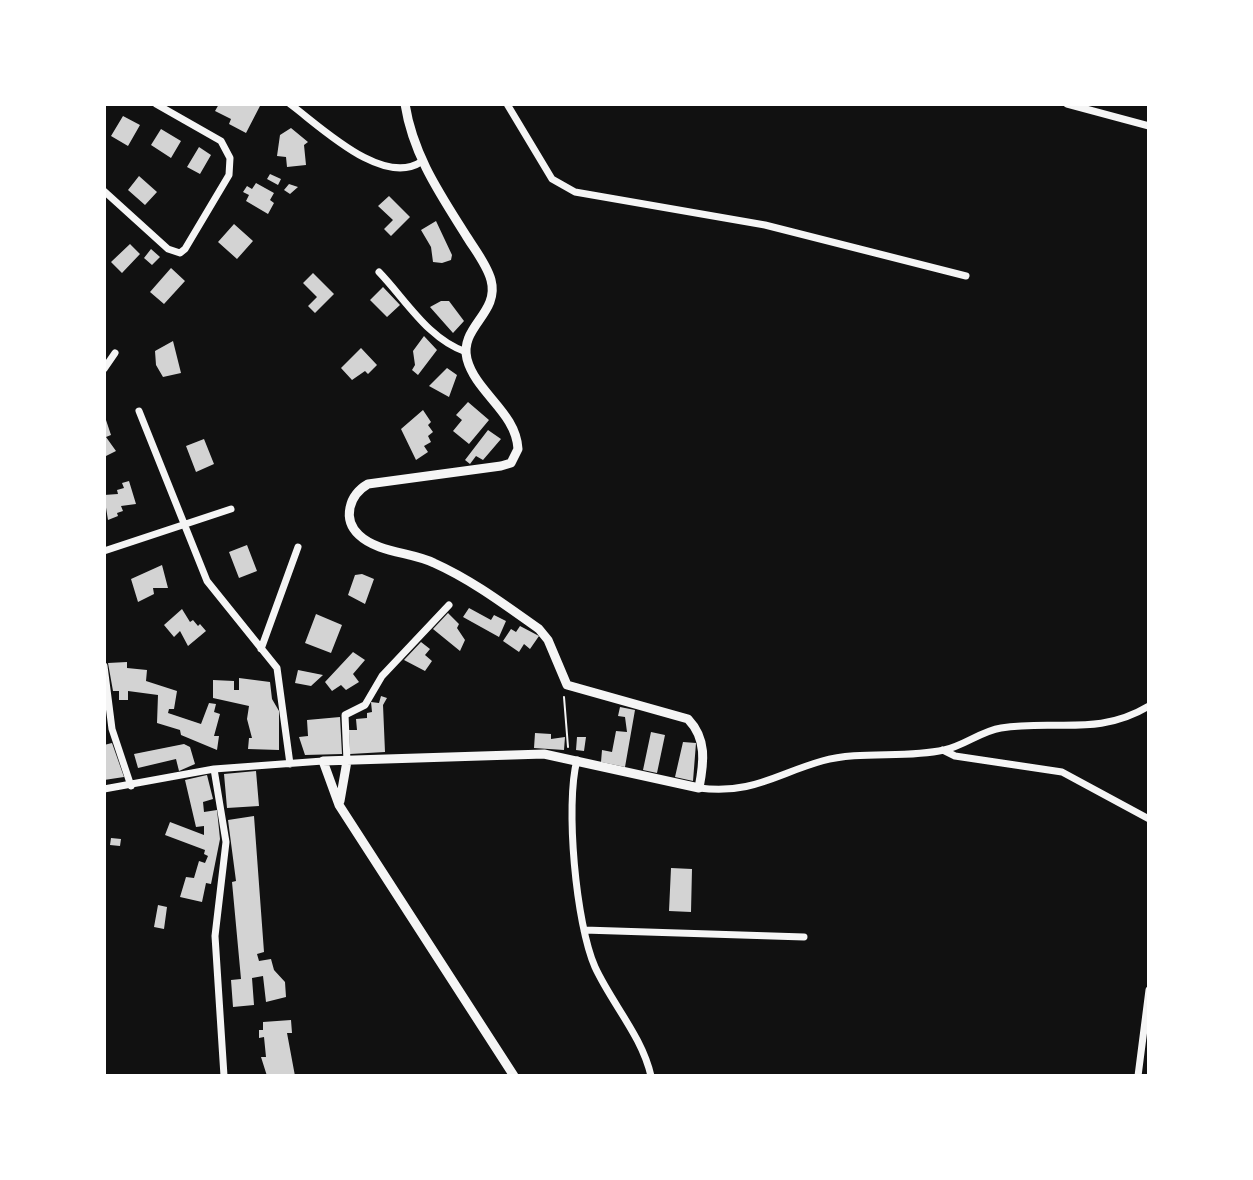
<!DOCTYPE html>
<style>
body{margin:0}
#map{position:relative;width:1253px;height:1180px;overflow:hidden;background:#111;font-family:"Space Grotesk",sans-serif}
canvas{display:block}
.frame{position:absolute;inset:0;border:106px solid #fff;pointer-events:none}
</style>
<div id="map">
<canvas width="1253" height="1180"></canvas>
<div class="frame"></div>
</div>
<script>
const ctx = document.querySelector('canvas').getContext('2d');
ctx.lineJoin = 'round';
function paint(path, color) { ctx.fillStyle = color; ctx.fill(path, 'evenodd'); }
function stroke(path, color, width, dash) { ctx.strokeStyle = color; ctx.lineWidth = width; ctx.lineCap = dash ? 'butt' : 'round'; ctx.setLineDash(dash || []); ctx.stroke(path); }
paint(new Path2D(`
 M219,104H261L246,133L229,124L231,119L215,111Z
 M123,116L140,125L128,146L111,136Z
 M291,128L308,142L304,145L306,165L287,167L286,157L277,156L280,135Z
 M161,129L181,141L171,158L151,145Z
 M199,147L211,155L200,174L187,167Z
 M270,174L281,179L278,185L267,179Z
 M139,176L157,192L145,205L128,190Z
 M256,183L274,193L270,200L274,203L268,214L246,201L249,195L243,192L247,186L252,189Z
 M289,184L298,187L290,194L284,190Z
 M389,196L410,217L391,236L384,229L393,220L378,206Z
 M436,221L452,255L451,260L442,263L433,262L431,247L421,230Z
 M234,224L253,241L237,259L218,242Z
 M130,244L140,254L122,273L111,262Z
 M151,249L160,257L152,265L144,258Z
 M171,268L185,281L164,304L150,292Z
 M313,273L334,294L315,313L308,306L317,297L303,283Z
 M383,287L400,305L387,317L370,300Z
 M441,301H449L464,321L453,333L430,307Z
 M424,336L437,350L418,375L412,370L415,365L413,351Z
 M173,341L181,373L163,377L156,365L155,351Z
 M361,348L377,365L368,374L365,371L352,380L341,368Z
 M447,368L457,375L449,397L429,386Z
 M468,402L489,420L469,444L453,431L462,420L456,415Z
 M423,410L431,422L428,425L433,432L428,436L431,442L424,446L428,452L416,460L401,429Z
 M106,420L111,435L106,437L116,451L104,457Z
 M488,430L501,439L483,460L476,456L470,464L465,460Z
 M204,439L214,464L196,472L186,446Z
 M129,481L136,504L121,506L123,511L117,513L118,516L108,520L104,495L118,494L117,490L124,488L122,483Z
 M247,545L257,571L239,578L229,552Z
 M162,565L168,588H153L154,594L138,602L131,579Z
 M362,574L374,579L365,604L348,595L355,575Z
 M469,608L491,620L494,615L506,621L499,637L463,617Z
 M182,609L190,622L193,620L198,626L200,624L206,631L188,646L180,631L174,637L164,625Z
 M448,613L459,624L457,628L465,640L460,651L433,629Z
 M316,614L342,625L331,653L305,643Z
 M520,626L539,636L530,649L524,644L519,652L503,641L511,629L516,632Z
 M421,642L430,649L425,655L432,661L425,671L404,660Z
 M353,652L365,660L353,674L359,682L346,690L341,685L332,691L325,682Z
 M127,662V668L147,670L146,681L177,691L174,709H169L168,713L201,724L209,703L216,704L214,712L220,714L214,736H219L217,750L181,735L180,730L157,723L158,695L128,691V700H119V691H113L108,663Z
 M298,670L323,675L311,686L295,683Z
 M239,678L270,682L272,699L279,711V750L248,749L249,738H252L247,719L249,706L213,698V680L234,681V690H239Z
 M381,696L387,698L383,705L385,752L350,754L349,730H357L356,719L367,718V713L372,712L371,702L379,703Z
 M620,707L635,710L625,767L601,762L602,750L612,752L616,731L627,732L625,717L618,716Z
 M340,717L342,754L305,755L299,737L308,736L307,720Z
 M651,732L665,735L657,773L643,770Z
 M535,733L551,734V739L565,737L564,750L534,748Z
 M577,737H586L584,751L576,750Z
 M683,742L696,743L693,781L675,777Z
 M112,743L124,777L104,780V745Z
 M184,744L190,747L195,764L179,771L176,759L138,768L134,754Z
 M256,771L259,806L227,808L224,774Z
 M207,775L213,799L203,802L204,812L217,810L220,839L211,884L206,883L202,902L180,897L186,877L194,878L199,861L205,863L208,856L204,854L205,850L165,835L170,822L204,835V826L196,827L185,780Z
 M254,816L264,952L257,954L259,961L271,959L274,970L285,982L286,997L266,1002L263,976L252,978L254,1005L233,1007L231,980L241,979L232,882L236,881L228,820Z
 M111,838L121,839L120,846L110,845Z
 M671,868L692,869L691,912L669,911Z
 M158,905L167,907L164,929L154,927Z
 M291,1020L292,1033H287L295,1076H267L261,1057H266L264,1037L259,1038V1030H263V1022Z`), '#d3d3d3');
stroke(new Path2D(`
 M564,697L568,747`), '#f5f5f5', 2);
stroke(new Path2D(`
 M290,104C320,126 382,187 421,162
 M507,104L552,179L575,192L765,225L966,276
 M1067,104L1149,126
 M104,191L168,249L180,253L185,249L229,175L230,158L221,141L156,104
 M379,272C406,300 428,339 466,352
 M104,369L115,353
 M139,411L207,581L277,668L290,764
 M104,551L231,509
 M261,649L298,547
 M104,666L112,729L131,786
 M943,750L955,756L1062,772L1149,819
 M577,760C565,805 576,924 595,967C612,1004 642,1036 651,1076
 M347,761L345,715L365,705L382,676L449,605
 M214,769L226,842L215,936L224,1076
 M699,788C751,795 776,774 822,761C862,750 904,759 944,750C964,746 981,731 1001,728C1056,719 1097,737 1149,706
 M104,789L214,769L323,761
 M584,930L804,937
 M1138,1076L1149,990`), '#f5f5f5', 7);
stroke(new Path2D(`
 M405,104C413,155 440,194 467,237C475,250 487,265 491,280C500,313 459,327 467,359C476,393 516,412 518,449L511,463L501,466L368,484C349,495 342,519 359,535C378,553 412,552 434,563C472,580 505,605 539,629L548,640L567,685L688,719C707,739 704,762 699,788L544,754L323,761L339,805L514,1076
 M340,801L347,761`), '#f5f5f5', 9);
</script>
